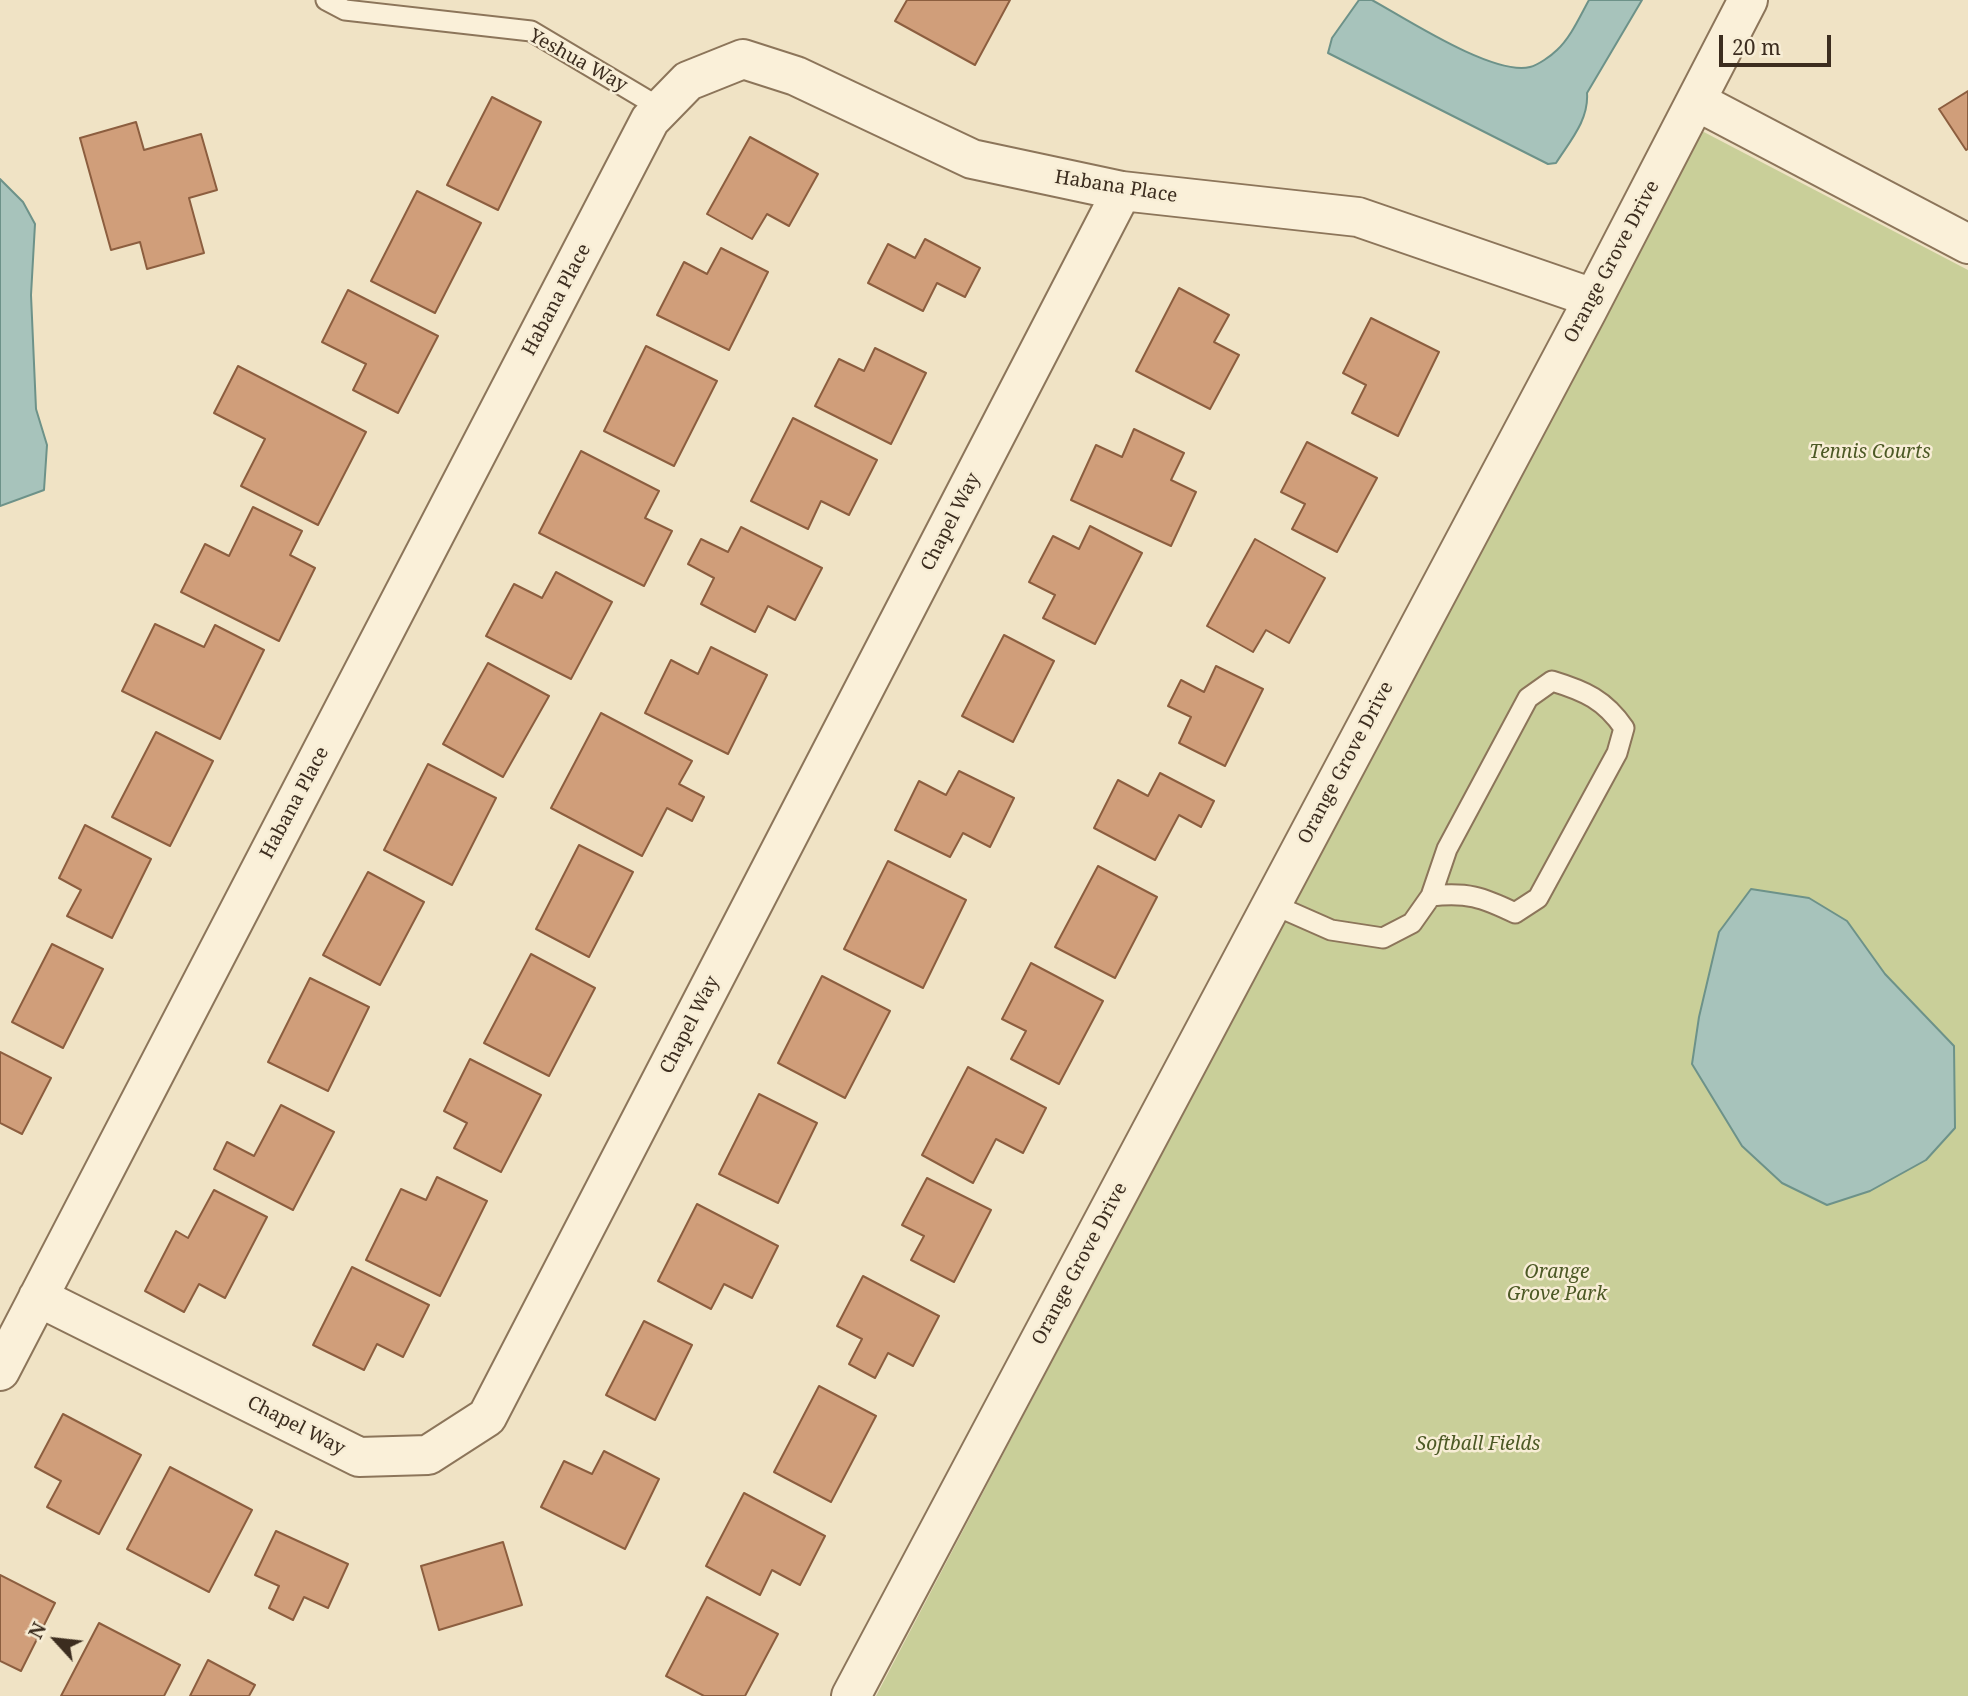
<!DOCTYPE html>
<style>
body{margin:0}
#map{position:relative;width:1968px;height:1696px;overflow:hidden;background:#f0e3c5;font-family:"Noto Serif",serif}
canvas{display:block}
.north{position:absolute;left:21px;top:1605px;width:70px;height:70px;-webkit-text-stroke:5px #f7edd5;paint-order:stroke;rotate:297deg;font-size:19px;font-weight:700;line-height:28px;text-align:center;color:#3c2d1f}
.north::after{content:'';display:block;margin:auto;width:24px;height:32px;background:#3c2d1f;clip-path:polygon(50% 0,100% 100%,50% 72%,0 100%)}
.scale{position:absolute;left:1719px;top:35px;width:112px;height:32px;box-sizing:border-box;border:4px solid #3c2d1f;border-top:0;padding-left:9px;font-size:21px;line-height:24px;white-space:nowrap;color:#3c2d1f;-webkit-text-stroke:5px #f7edd5;paint-order:stroke}
</style>
<div id="map">
<canvas width="1968" height="1696"></canvas>
<div class="north">N</div>
<div class="scale">20 m</div>
</div>
<script>
const ctx = document.querySelector('canvas').getContext('2d');
ctx.lineJoin = 'round';
function paint(path, color) { ctx.fillStyle = color; ctx.fill(path, 'evenodd'); }
function stroke(path, color, width, dash) { ctx.strokeStyle = color; ctx.lineWidth = width; ctx.lineCap = dash ? 'butt' : 'round'; ctx.setLineDash(dash || []); ctx.stroke(path); }
function write(font, color, halo, rows, align = 'center') {
  ctx.font = font + ' "Noto Serif",serif'; ctx.lineWidth = 5; ctx.setLineDash([]); ctx.textBaseline = 'middle'; ctx.strokeStyle = halo; ctx.fillStyle = color; for (const [text, x, y, turn = 0] of rows) {
    ctx.save(); ctx.translate(x, y); ctx.rotate((+turn || 0) * Math.PI / 180); ctx.textAlign = isNaN(turn) ? turn : align; if (halo) ctx.strokeText(text, 0, 0); ctx.fillText(text, 0, 0); ctx.restore();
  }
}
paint(new Path2D(`
 M1700,130L1968,270V1696H876Z`), '#c9cf99');
const water = new Path2D(`
 M1359,0H1372C1405,18 1493,76 1530,67C1538,65 1551,56 1557,50C1571,37 1580,16 1589,0H1642L1587,93C1589,120 1570,141 1556,163L1548,164L1328,53L1332,38Z
 M0,179L23,202L35,224L31,295L36,409L47,445L44,490L0,506Z
 M1751,889L1809,898L1847,921L1885,974L1954,1046L1955,1128L1926,1160L1870,1191L1827,1205L1782,1183L1742,1146L1692,1064L1699,1017L1719,932Z`);
paint(water, '#a7c3bb');
stroke(water, '#6d9289', 2);
const building = new Path2D(`
 M907,0H1010L975,65L895,21Z
 M1968,91V149L1966,150L1939,109Z
 M492,97L541,122L498,210L447,185Z
 M136,122L144,150L201,134L217,190L189,198L204,253L147,269L140,242L111,250L80,138Z
 M750,137L818,174L789,226L767,214L752,239L707,214Z
 M417,191L481,223L435,313L371,281Z
 M925,239L980,268L965,297L937,283L923,311L868,283L888,244L915,258Z
 M721,248L768,272L729,350L657,315L684,262L707,274Z
 M1179,288L1229,315L1214,342L1239,355L1210,409L1136,371Z
 M348,290L438,336L398,413L353,390L366,364L322,342Z
 M1371,318L1439,352L1398,436L1352,413L1366,385L1343,373Z
 M646,346L717,381L674,466L604,431Z
 M875,348L926,373L891,444L815,406L839,359L864,371Z
 M238,366L366,432L318,525L241,486L265,439L214,413Z
 M793,418L877,460L849,515L821,501L808,529L751,501Z
 M1134,429L1184,453L1171,480L1196,492L1171,546L1071,500L1096,445L1122,457Z
 M1307,442L1377,478L1337,552L1292,529L1305,504L1281,492Z
 M581,451L659,491L645,518L672,531L644,586L539,533Z
 M253,507L302,531L290,555L315,568L279,641L181,592L205,544L229,556Z
 M1090,526L1142,553L1095,644L1043,618L1055,595L1029,582L1053,536L1079,549Z
 M741,527L822,568L795,620L768,606L755,632L701,604L714,578L688,564L701,539L728,552Z
 M1255,539L1325,578L1289,643L1266,630L1253,652L1207,626Z
 M556,572L612,602L571,679L486,636L514,584L542,598Z
 M155,624L204,647L215,625L264,650L220,739L122,691Z
 M1004,635L1054,661L1013,742L962,716Z
 M711,647L767,675L728,754L645,713L671,660L698,674Z
 M488,663L549,696L503,777L443,744Z
 M1216,666L1263,689L1225,766L1179,743L1191,717L1168,706L1181,680L1204,692Z
 M601,713L692,761L679,784L704,797L692,821L667,808L642,856L551,808Z
 M156,732L213,761L170,846L112,817Z
 M428,764L496,798L452,885L384,850Z
 M959,771L1014,798L990,847L963,833L950,857L895,830L919,781L946,795Z
 M1160,773L1214,801L1201,827L1179,815L1155,860L1094,828L1118,780L1148,796Z
 M85,825L151,859L112,938L67,916L81,890L59,878Z
 M579,845L633,872L589,957L536,929Z
 M888,861L966,900L923,988L844,949Z
 M1098,866L1157,897L1115,978L1055,947Z
 M368,872L424,902L380,985L323,955Z
 M52,944L103,969L63,1048L12,1022Z
 M531,954L595,988L549,1076L484,1043Z
 M1031,963L1103,1001L1059,1084L1011,1059L1026,1031L1002,1019Z
 M822,976L890,1011L845,1098L778,1063Z
 M310,978L369,1007L328,1091L268,1062Z
 M0,1052L51,1078L22,1134L0,1123Z
 M470,1059L541,1095L501,1172L454,1148L467,1123L444,1111Z
 M968,1067L1046,1108L1023,1153L996,1139L973,1183L922,1155Z
 M759,1094L817,1123L778,1203L719,1174Z
 M281,1105L334,1132L293,1210L214,1169L227,1142L254,1156Z
 M437,1177L487,1201L440,1296L366,1260L401,1189L426,1200Z
 M927,1178L991,1210L954,1282L911,1260L924,1236L902,1225Z
 M214,1190L267,1217L225,1298L199,1284L184,1312L145,1291L176,1231L188,1238Z
 M697,1204L778,1246L752,1298L724,1284L711,1309L658,1281Z
 M352,1267L429,1305L403,1357L377,1344L364,1370L313,1345Z
 M863,1276L939,1316L913,1366L888,1353L875,1378L849,1364L862,1339L837,1326Z
 M644,1321L692,1345L655,1420L606,1395Z
 M819,1386L876,1416L831,1502L774,1472Z
 M63,1414L141,1455L99,1534L47,1507L61,1481L35,1467Z
 M604,1451L659,1479L625,1549L541,1507L564,1461L592,1474Z
 M170,1467L252,1510L209,1592L127,1549Z
 M744,1493L825,1536L800,1585L772,1570L760,1595L706,1566Z
 M276,1531L348,1564L328,1608L304,1597L293,1620L269,1608L279,1586L255,1575Z
 M503,1542L522,1605L439,1630L421,1566Z
 M0,1575L55,1603L21,1671L0,1661Z
 M707,1597L778,1634L745,1696H704L666,1676Z
 M99,1623L180,1665L164,1696H61Z
 M208,1660L255,1685L249,1696H190Z`);
paint(building, '#d09e7a');
stroke(building, '#8c5e3f', 2);
const lane = new Path2D(`
 M326,0L345,10L531,31L662,109
 M1272,904L1331,930L1383,938L1412,923L1431,896L1447,849L1528,698L1552,681C1585,691 1605,700 1624,728L1617,753L1538,898L1515,913C1482,897 1467,892 1431,896`);
const street = new Path2D(`
 M1696,101L1968,244
 M38,1297L359,1457L428,1455L487,1417L1122,191
 M0,1371L650,120L688,81L743,59L796,76L972,159L1122,191L1358,217L1593,298
 M851,1696L1587,311L1748,0`);
stroke(lane, '#8c755a', 23);
stroke(street, '#8c755a', 42);
stroke(lane, '#faf0d9', 19);
stroke(street, '#faf0d9', 38);
write('19px', '#3c2d1f', '#f7edd5', [
 ["Yeshua Way",578,61,29],
 ["Habana Place",1116,187,9],
 ["Orange Grove Drive",1612,262,-62],
 ["Habana Place",557,300,-62],
 ["Chapel Way",951,522,-63],
 ["Orange Grove Drive",1346,763,-62],
 ["Habana Place",295,803,-62],
 ["Chapel Way",690,1025,-63],
 ["Orange Grove Drive",1080,1264,-62],
 ["Chapel Way",296,1426,27]
]);
write('italic 19px', '#4c5925', '#f7edd5', [
 ["Tennis Courts",1870,453],
 ["Orange",1557,1273],
 ["Grove Park",1557,1295],
 ["Softball Fields",1478,1445]
]);
</script>
